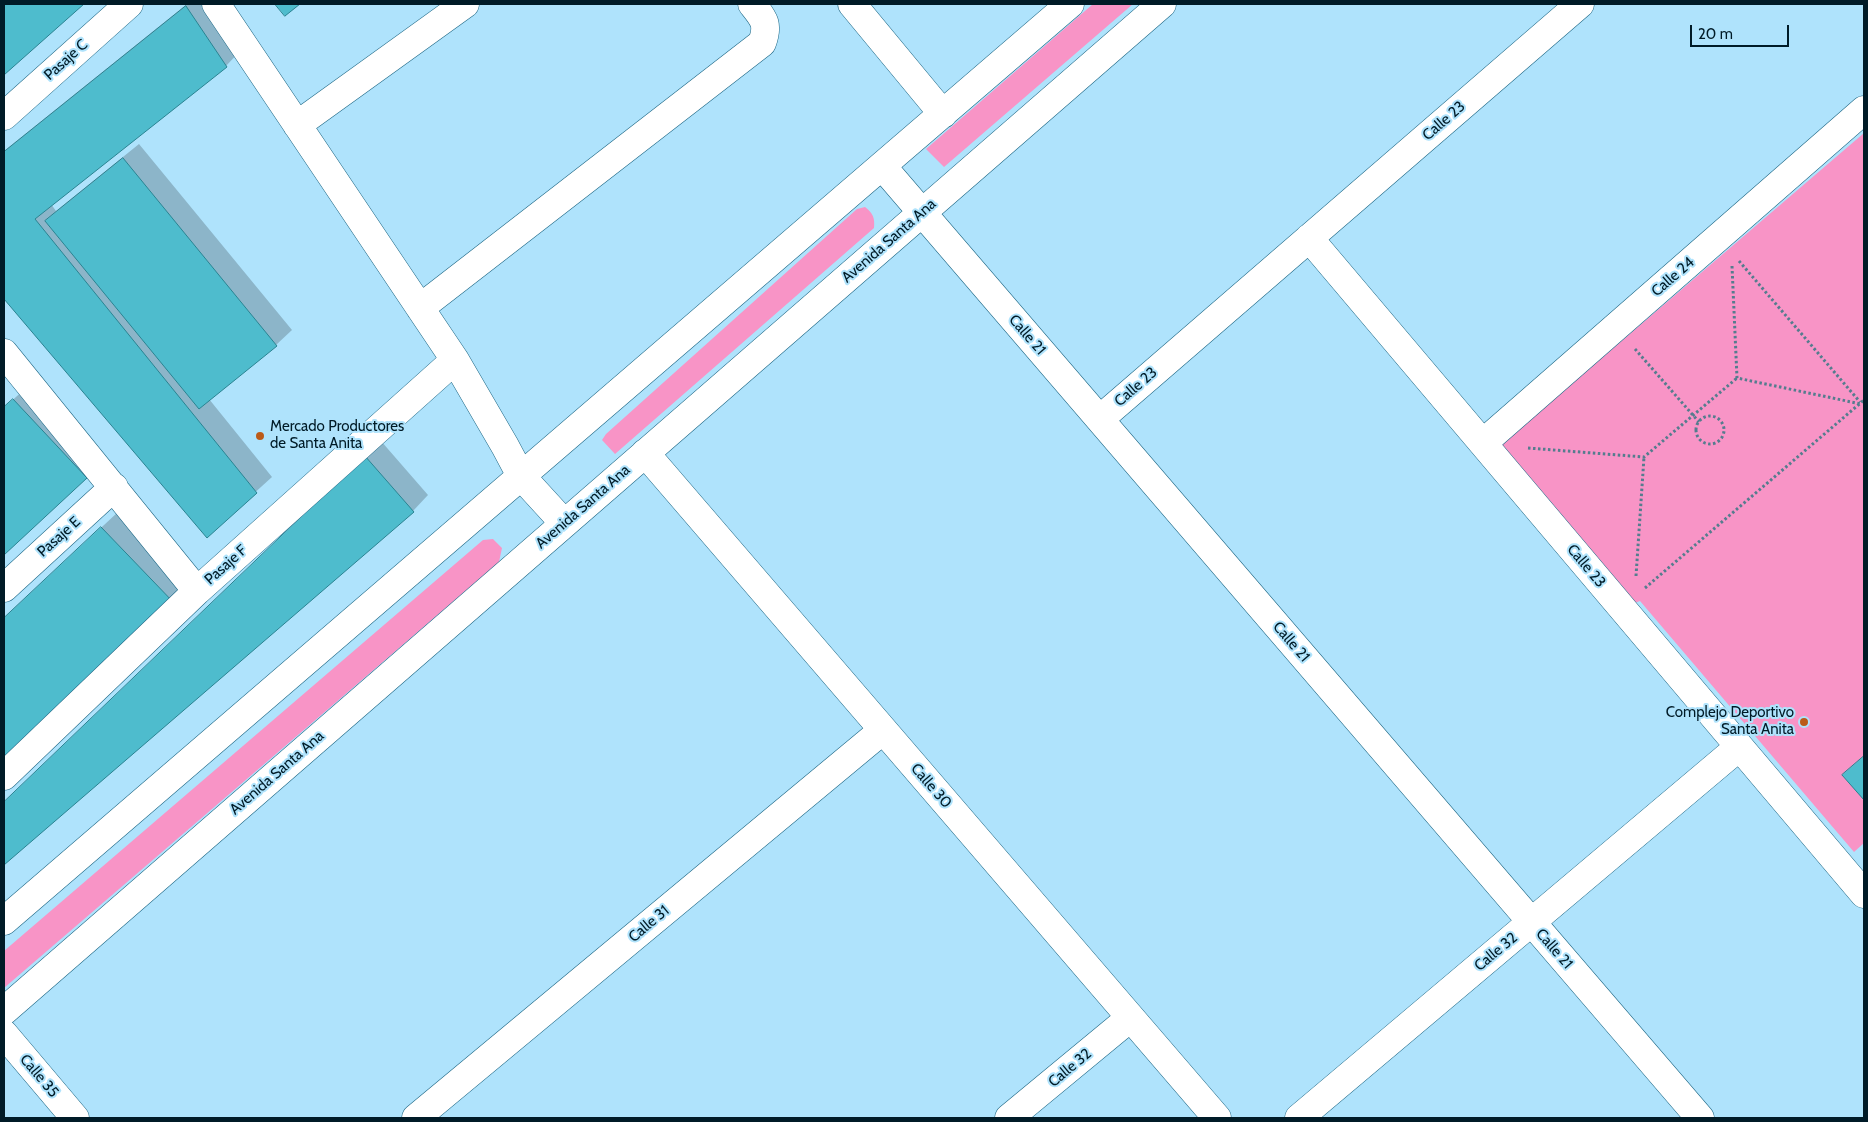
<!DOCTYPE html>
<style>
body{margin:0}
#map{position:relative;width:1868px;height:1122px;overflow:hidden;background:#afe3fc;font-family:Cabin,sans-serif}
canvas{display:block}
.frame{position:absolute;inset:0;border:5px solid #001b27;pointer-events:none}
.scale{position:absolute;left:1690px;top:25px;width:99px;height:22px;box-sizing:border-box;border:2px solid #001b27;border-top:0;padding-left:6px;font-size:15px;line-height:18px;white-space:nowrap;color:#001b27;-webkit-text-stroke:4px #afe3fc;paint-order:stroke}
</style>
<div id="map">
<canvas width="1868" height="1122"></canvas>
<div class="frame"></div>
<div class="scale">20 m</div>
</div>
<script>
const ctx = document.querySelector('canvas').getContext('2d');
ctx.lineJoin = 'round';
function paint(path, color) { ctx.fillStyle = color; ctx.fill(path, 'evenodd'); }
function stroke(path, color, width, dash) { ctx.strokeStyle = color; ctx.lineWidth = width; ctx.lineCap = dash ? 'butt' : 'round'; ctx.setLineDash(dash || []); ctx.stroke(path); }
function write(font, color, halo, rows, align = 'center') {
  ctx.font = font + ' Cabin,sans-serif'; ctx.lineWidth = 4; ctx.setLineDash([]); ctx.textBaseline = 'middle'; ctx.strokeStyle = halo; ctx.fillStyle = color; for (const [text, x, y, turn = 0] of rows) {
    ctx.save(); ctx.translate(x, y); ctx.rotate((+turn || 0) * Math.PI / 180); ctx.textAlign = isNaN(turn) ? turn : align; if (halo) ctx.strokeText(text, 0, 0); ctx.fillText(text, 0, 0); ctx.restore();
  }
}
paint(new Path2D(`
 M1093,4H1133L944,167L926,149Z
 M1864,133V843L1854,852L1640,601L1635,603L1498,447Z
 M865,207C873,213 875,218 874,228L615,454L602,440L606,434L857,209Z
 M493,539L502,548L499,562L4,988V951L483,540Z`), '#f894c6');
paint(new Path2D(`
 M4,4H82L4,73Z
 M187,4H210L241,50L226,66L51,204L56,211L139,144L292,330L276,345L209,399L272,477L207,536L4,297V151Z
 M29,385L102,462L4,554V408Z
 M381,441L428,495L413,511L4,864V803Z
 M118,512L190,589L4,763V618Z`), '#0003');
const building = new Path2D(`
 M4,4H84L4,75Z
 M275,4H300L285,16Z
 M186,6L227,67L35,219L257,493L207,538L4,299V152Z
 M123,158L277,346L199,409L45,221Z
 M13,399L87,478L4,555V407Z
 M365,456L414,512L4,865V802Z
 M101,527L176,605L4,765V618Z
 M1864,756V800L1842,775Z`);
paint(building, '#4ebccd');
stroke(building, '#298391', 1);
const minor = new Path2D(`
 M216,4L455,360L505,446L521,476L564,523
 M852,4L943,114
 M4,116L129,4
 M297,125L465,4
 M882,166L1700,1118
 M1309,238L1864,894
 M420,308L762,43C769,24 764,19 752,4
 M4,353L197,591
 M1100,419L1580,4
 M1483,443L1864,110
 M645,453L1217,1118
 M4,588L114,487
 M4,776L197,591L455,360
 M4,921L1070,4
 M4,1011L1162,4
 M4,1034L75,1118
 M416,1118L883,730
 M1009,1118L1130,1018
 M1299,1118L1739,747`);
stroke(minor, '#1c6684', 29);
stroke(new Path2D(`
 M1739,261L1860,402
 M1732,266L1737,378L1861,404
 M1635,349L1699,422
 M1696 430a14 14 0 1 1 28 0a14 14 0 1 1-28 0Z
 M1528,448L1644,457L1737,378
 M1636,576L1644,457
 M1645,588L1864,400`), '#557c8e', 3, [2.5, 2.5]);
stroke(minor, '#fff', 28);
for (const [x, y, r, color] of [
 [260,436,5,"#bb5a18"],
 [1804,722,5,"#bb5a18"]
]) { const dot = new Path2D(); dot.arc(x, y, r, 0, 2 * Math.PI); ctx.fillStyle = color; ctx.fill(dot); stroke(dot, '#afe3fc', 2); }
write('15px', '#001b27', '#afe3fc', [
 ["Pasaje C",66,60,-42],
 ["Calle 23",1444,121,-41],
 ["Avenida Santa Ana",889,241,-41],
 ["Calle 24",1673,277,-41],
 ["Calle 21",1027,335,49],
 ["Calle 23",1136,387,-41],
 ["Avenida Santa Ana",583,507,-41],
 ["Pasaje E",59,537,-42],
 ["Pasaje F",226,565,-42],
 ["Calle 23",1586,566,50],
 ["Calle 21",1291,642,49],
 ["Avenida Santa Ana",277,773,-41],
 ["Calle 30",931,786,49],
 ["Calle 31",649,924,-40],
 ["Calle 21",1554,949,49],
 ["Calle 32",1496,952,-40],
 ["Calle 32",1070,1068,-40],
 ["Calle 35",39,1076,50]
]);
write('15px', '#001b27', '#afe3fc', [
 ["Mercado Productores",270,427],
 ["de Santa Anita",270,444],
 ["Complejo Deportivo",1794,713,"right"],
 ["Santa Anita",1794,730,"right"]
], 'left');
</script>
